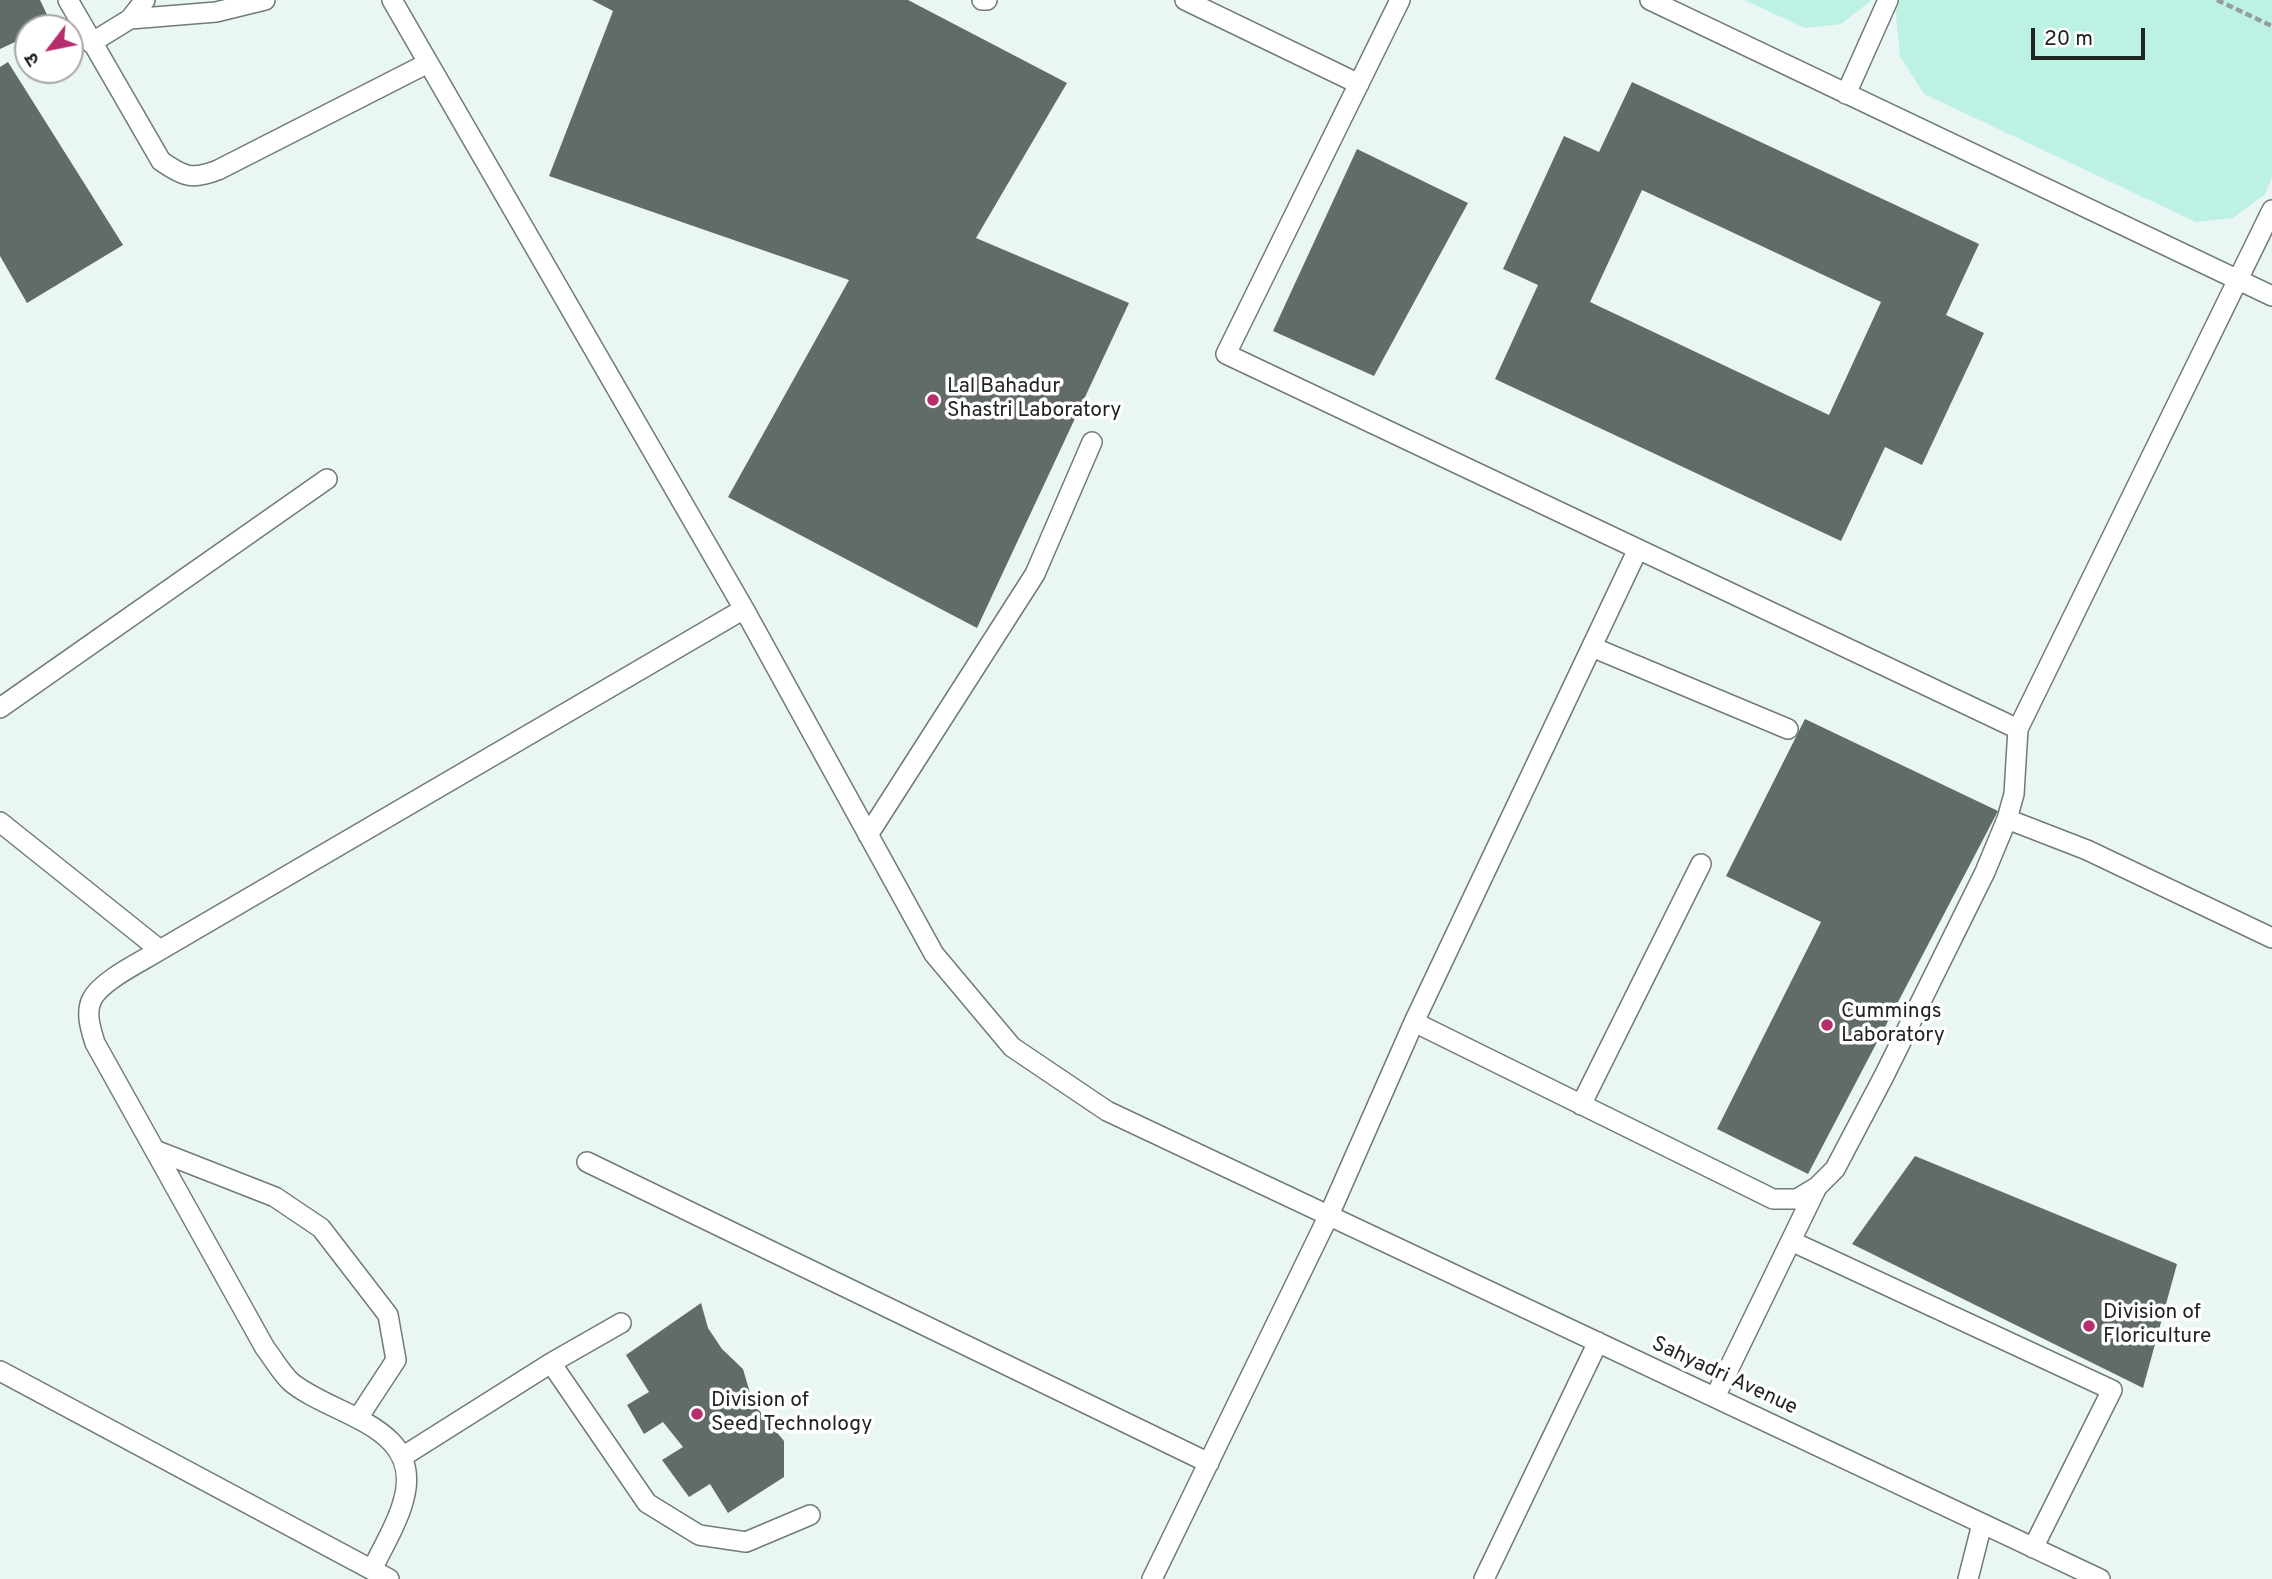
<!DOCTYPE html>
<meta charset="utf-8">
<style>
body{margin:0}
#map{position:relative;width:2272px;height:1579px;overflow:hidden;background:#eaf6f3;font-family:Overpass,"Noto Sans Devanagari",sans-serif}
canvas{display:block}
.north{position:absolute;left:14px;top:14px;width:70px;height:70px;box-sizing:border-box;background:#fff;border:2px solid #a6a7a7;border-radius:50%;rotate:238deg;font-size:19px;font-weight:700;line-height:28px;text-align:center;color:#202423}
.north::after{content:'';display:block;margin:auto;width:24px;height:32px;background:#b72d6b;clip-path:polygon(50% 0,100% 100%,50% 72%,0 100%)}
.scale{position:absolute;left:2031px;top:28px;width:114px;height:32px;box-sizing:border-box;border:4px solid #202423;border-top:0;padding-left:9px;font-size:21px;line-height:24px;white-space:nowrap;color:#202423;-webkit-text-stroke:5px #fff;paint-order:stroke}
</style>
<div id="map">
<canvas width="2272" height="1579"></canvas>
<div class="north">उ</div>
<div class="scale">20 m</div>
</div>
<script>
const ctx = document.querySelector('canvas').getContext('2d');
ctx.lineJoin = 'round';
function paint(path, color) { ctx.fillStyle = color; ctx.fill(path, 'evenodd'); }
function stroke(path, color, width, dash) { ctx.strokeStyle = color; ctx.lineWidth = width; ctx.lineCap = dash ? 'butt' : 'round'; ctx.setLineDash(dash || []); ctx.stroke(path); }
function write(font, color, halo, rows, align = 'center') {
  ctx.font = font + ' Overpass,sans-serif'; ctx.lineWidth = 7; ctx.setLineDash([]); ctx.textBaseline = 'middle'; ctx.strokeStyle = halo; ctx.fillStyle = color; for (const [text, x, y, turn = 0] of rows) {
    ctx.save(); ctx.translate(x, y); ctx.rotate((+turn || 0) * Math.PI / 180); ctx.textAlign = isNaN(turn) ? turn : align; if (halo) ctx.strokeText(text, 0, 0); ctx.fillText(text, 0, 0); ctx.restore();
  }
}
paint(new Path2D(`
 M1744,0H1872L1841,24L1805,28Z
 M1898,0H2272V177L2265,194L2233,218L2196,222L1924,94L1900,56L1895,6Z`), '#bcf1e4');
paint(new Path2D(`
 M0,0H40L52,25L45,28H28V36L0,49Z
 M592,0H908L1067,83L976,238L1129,303L977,628L728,497L849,280L549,176L613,11Z
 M8,62L123,245L27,303L0,256V67Z
 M1632,82L1979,244L1946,315L1984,333L1922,465L1885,447L1841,541L1495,379L1538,285L1503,269L1564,136L1599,152ZM1642,190L1881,302L1829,415L1590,302Z
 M1357,149L1468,203L1374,376L1273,331Z
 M1805,719L1998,811L1808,1174L1717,1129L1821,922L1726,876Z
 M1915,1156L2177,1264L2143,1388L1852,1244Z
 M701,1303L708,1328L722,1349L743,1369L753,1403L784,1441V1477L728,1513L710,1484L689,1497L662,1460L683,1447L663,1422L644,1434L627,1405L649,1392L626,1355Z`), '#616c69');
const lane = new Path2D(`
 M68,0L161,161C184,177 192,180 218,170L428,63
 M392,0L744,609L934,954L1012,1047L1107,1111L2100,1579
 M982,0H987
 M1185,0L1359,84
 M1400,0L1226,354L2018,729L2272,210
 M1650,0L2272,296
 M130,19L216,12L265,0
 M91,43L130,19L145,0
 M1846,94L1888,0
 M1592,647L1788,729
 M0,708L327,479
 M2007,819L2087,850L2272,938
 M0,822L160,950
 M868,835L1035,574L1092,442
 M1414,1022L1773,1199H1797L1817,1187L1835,1169L1884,1076L1985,872L2007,819L2014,794L2018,729
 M1581,1105L1701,864
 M155,1150L275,1197L321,1228L388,1315L396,1360L358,1418
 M587,1162L1209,1463
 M1791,1241L2112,1390L2033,1548
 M551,1363L647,1503L699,1535L746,1542L810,1515
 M0,1371L389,1579
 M1715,1397L1817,1187
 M402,1457L551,1363L621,1323
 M372,1570C382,1548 397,1525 403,1502C426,1425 333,1417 291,1382C281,1373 273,1358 265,1348L95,1043C91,1030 85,1013 92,999C102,980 141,962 160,950L744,609
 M1152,1579L1329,1215L1414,1022L1638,549
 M1484,1579L1598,1342
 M1968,1579L1982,1524`);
stroke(lane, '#707b78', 22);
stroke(new Path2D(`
 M2217,0L2272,26`), '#959e9c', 4.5, [7, 3.5]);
stroke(lane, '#fff', 19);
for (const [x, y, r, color] of [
 [933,400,7,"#b72d6b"],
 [1827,1025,7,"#b72d6b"],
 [2089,1326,7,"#b72d6b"],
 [697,1414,7,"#b72d6b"]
]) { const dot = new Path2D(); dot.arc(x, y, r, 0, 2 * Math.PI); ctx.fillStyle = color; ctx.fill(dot); stroke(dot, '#fff', 2.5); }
write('21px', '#202423', '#fff', [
 ["Lal Bahadur",947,388],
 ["Shastri Laboratory",947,412],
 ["Cummings",1841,1013],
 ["Laboratory",1841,1037],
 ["Division of",2103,1314],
 ["Floriculture",2103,1338],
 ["Division of",711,1402],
 ["Seed Technology",711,1426]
], 'left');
write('21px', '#202423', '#fff', [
 ["Sahyadri Avenue",1724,1377,25]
]);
</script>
